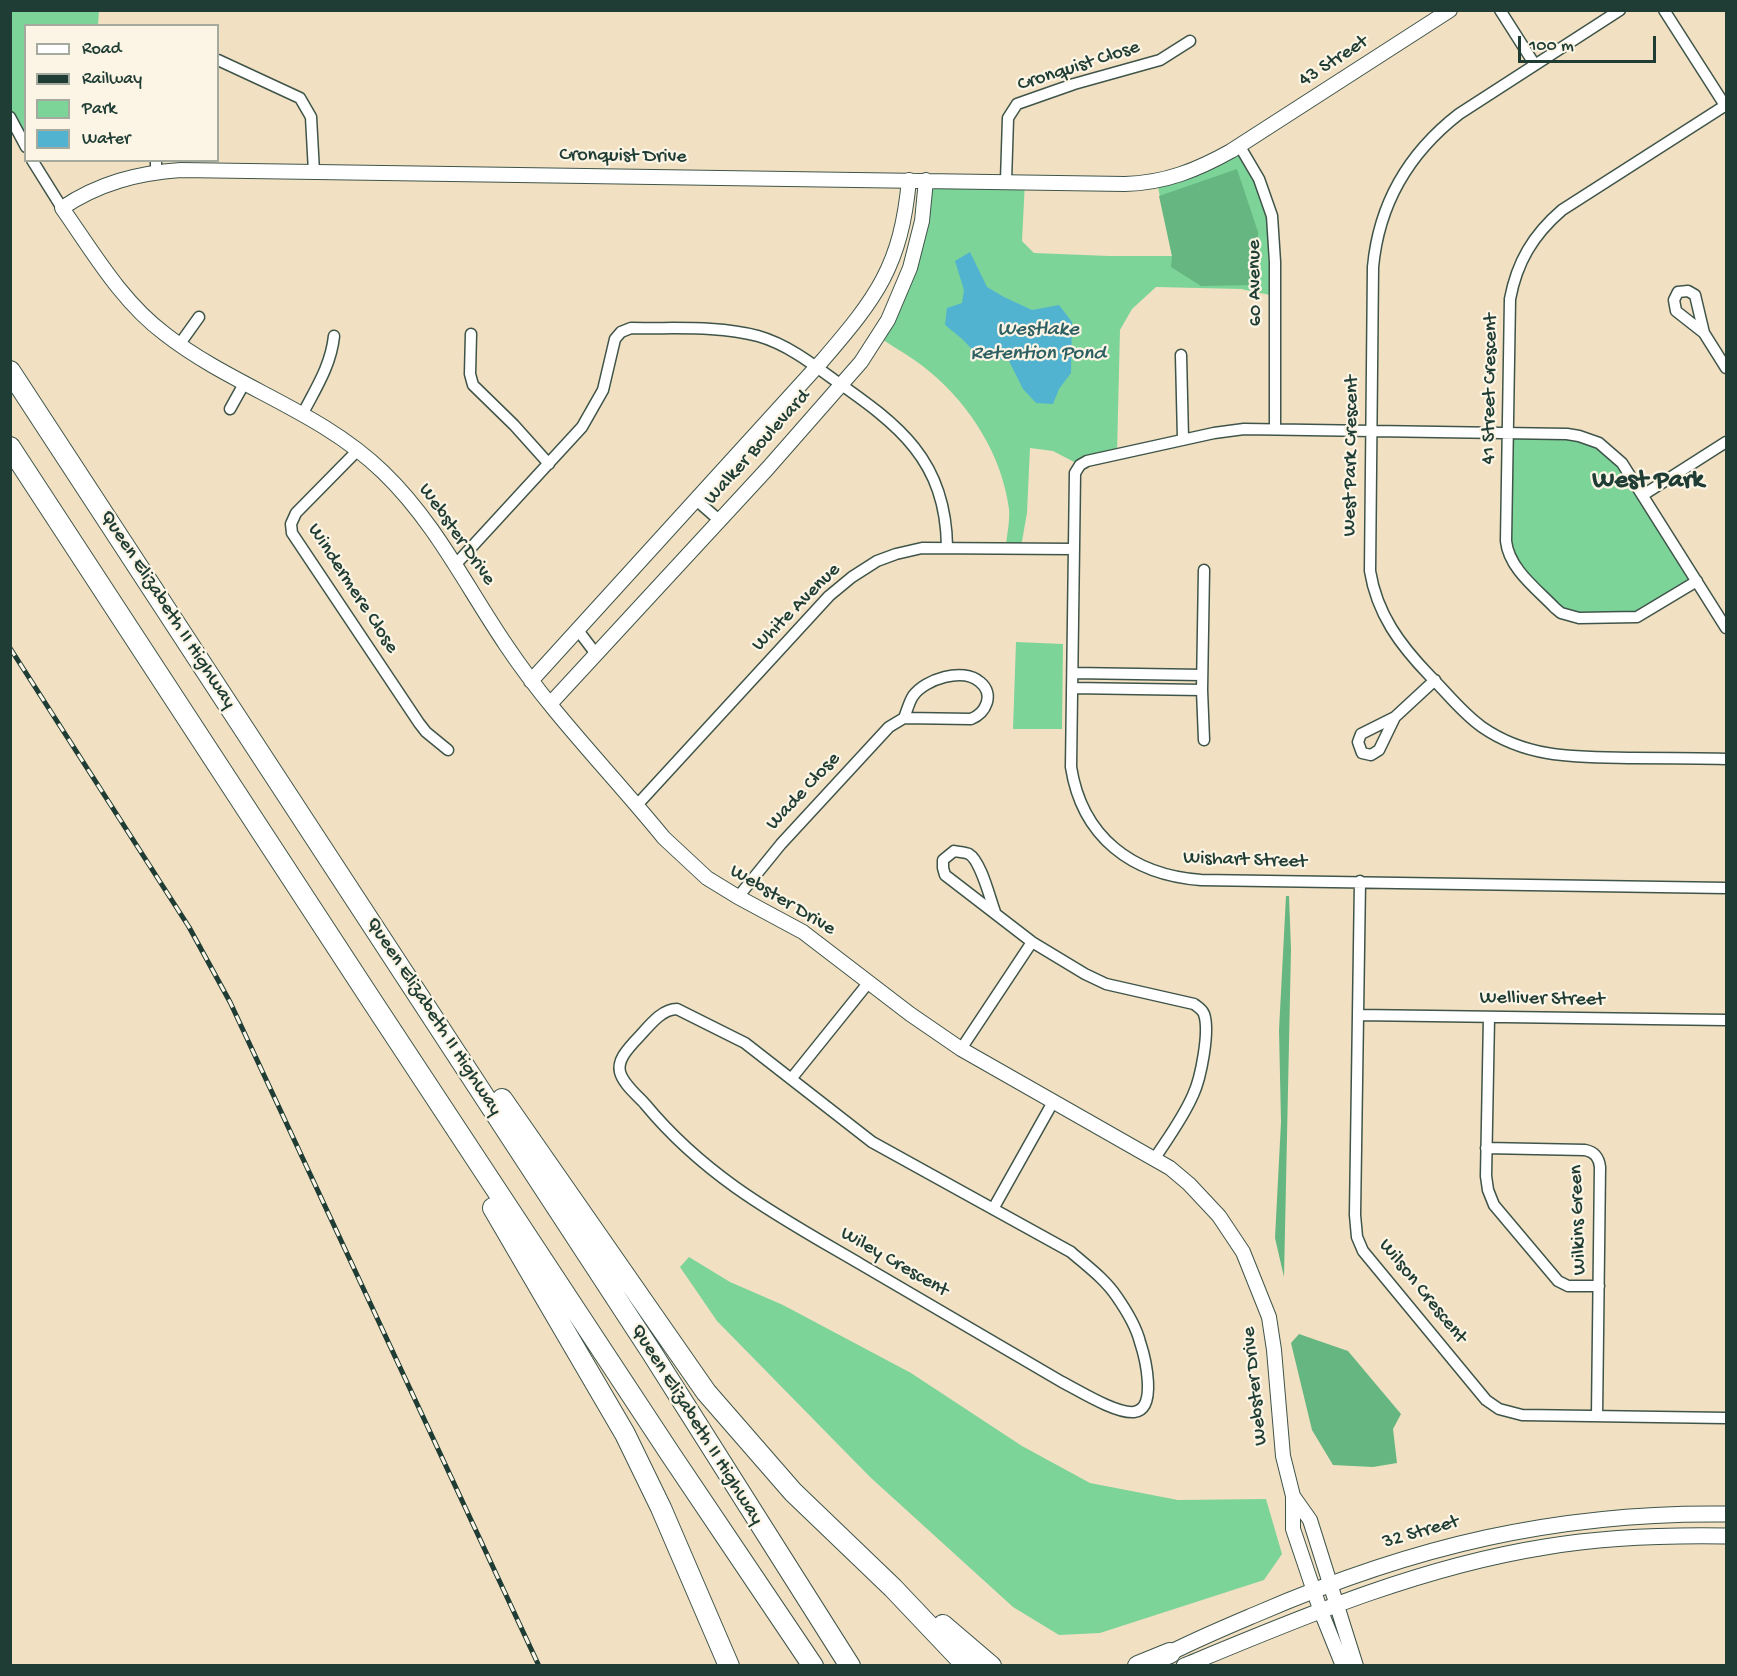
<!DOCTYPE html>
<style>
body{margin:0}
#map{position:relative;width:1737px;height:1676px;overflow:hidden;background:#f2e0c2;font-family:"Gochi Hand",sans-serif}
canvas{display:block}
.frame{position:absolute;inset:0;border:12px solid #1f3d34;pointer-events:none}
.legend{position:absolute;left:24px;top:24px;width:195px;height:138px;box-sizing:border-box;background:#fcf5e5;border:2px solid #a4ab9e;margin:0;padding:8px 10px;list-style:none;font-size:18px;color:#1f3d34}
.legend li{display:flex;align-items:center;gap:12px;height:30px}
.legend b{width:30px;border:2px solid #a4ab9e}
.scale{position:absolute;left:1518px;top:36px;width:138px;height:27px;box-sizing:border-box;border:3px solid #1f3d34;border-top:0;padding-left:8px;font-size:18px;line-height:21px;white-space:nowrap;color:#1f3d34;-webkit-text-stroke:4px #fcf5e5;paint-order:stroke}
</style>
<div id="map">
<canvas width="1737" height="1676"></canvas>
<div class="frame"></div>
<ul class="legend">
<li><b style="height:8px;background:#fff"></b>Road</li>
<li><b style="height:8px;background:#1f3d34"></b>Railway</li>
<li><b style="height:16px;background:#7dd499"></b>Park</li>
<li><b style="height:16px;background:#52b3d0"></b>Water</li>
</ul>
<div class="scale">100 m</div>
</div>
<script>
const ctx = document.querySelector('canvas').getContext('2d');
ctx.lineJoin = 'round';
function paint(path, color) { ctx.fillStyle = color; ctx.fill(path, 'evenodd'); }
function stroke(path, color, width, dash) { ctx.strokeStyle = color; ctx.lineWidth = width; ctx.lineCap = dash ? 'butt' : 'round'; ctx.setLineDash(dash || []); ctx.stroke(path); }
function write(font, color, halo, rows, align = 'center') {
  ctx.font = font + ' "Gochi Hand",sans-serif'; ctx.lineWidth = 4.5; ctx.setLineDash([]); ctx.textBaseline = 'middle'; ctx.strokeStyle = halo; ctx.fillStyle = color; for (const [text, x, y, turn = 0] of rows) {
    ctx.save(); ctx.translate(x, y); ctx.rotate((+turn || 0) * Math.PI / 180); ctx.textAlign = isNaN(turn) ? turn : align; if (halo) ctx.strokeText(text, 0, 0); ctx.fillText(text, 0, 0); ctx.restore();
  }
}
paint(new Path2D(`
 M11,11H99L98,25L26,26L25,134L16,117L11,120Z
 M1239,145L1272,216L1275,296L1241,289L1156,287L1132,309L1120,330L1117,454L1080,465L1053,451L1030,448L1027,513L1021,547L1006,546C1007,534 1010,521 1009,509C1002,456 971,406 930,372C915,359 897,349 880,338L890,325L926,180L1025,181L1022,241L1034,253L1109,256H1172L1157,182Z
 M1508,433L1567,434L1608,450L1697,581L1632,618L1572,617L1511,559Z
 M1016,642L1063,644L1062,729H1013Z
 M689,1257L730,1282L783,1305L911,1373L1022,1446L1090,1483L1178,1500L1266,1499L1282,1554L1264,1580L1100,1633L1059,1635L1013,1607L870,1477L717,1321L680,1267Z`), '#7dd499');
paint(new Path2D(`
 M1237,169L1258,232V285L1201,286L1171,267L1172,256L1159,196Z
 M1286,896H1289L1291,949L1284,1277L1275,1238L1281,1122L1279,1030Z
 M1299,1334L1348,1351L1401,1414L1393,1429L1397,1463L1373,1467L1333,1465L1312,1430L1291,1343Z`), '#66b681');
paint(new Path2D(`
 M970,252L987,287L1004,297L1032,310L1059,305L1072,322L1071,373L1059,389L1053,404L1036,403L1023,389L1009,361L978,355L961,338L945,325L947,308L962,303L964,290L955,261Z`), '#52b3d0');
const minor = new Path2D(`
 M1500,10L1535,65
 M1620,10L1459,114C1410,152 1379,203 1373,267L1370,571C1377,614 1400,645 1430,676C1447,693 1462,713 1482,727C1528,759 1577,757 1631,758C1663,758 1695,758 1726,759
 M1664,10L1726,107
 M218,60L300,98L311,117L314,172
 M10,117L26,147
 M1239,145L1259,179L1272,216L1275,262V428
 M32,160L62,208
 M156,172V160
 M1006,181L1008,118L1017,104L1074,84L1160,60L1190,41
 M1704,333L1695,295L1688,291L1678,292L1674,300L1676,311L1704,333L1726,368
 M471,334L470,374L473,385L514,425L549,464
 M179,345L199,317
 M1181,355L1183,439
 M230,409L245,382
 M303,413C316,388 331,365 334,336
 M358,450L296,513L291,524L292,533L419,723L426,732L448,750
 M1643,495L1726,442
 M695,499L719,520
 M456,564L582,427L603,390L615,339L621,332L631,328C673,329 717,325 758,336C786,344 810,362 833,379C899,425 946,460 947,547
 M1697,581L1637,617L1579,618L1561,613L1555,608C1537,589 1509,569 1506,541L1510,299C1517,262 1533,235 1562,210L1726,105
 M1726,628L1622,463L1599,443L1579,436L1567,434L1244,429L1214,433L1087,461L1080,465L1075,473L1071,767C1082,837 1132,875 1201,880L1726,888
 M577,629L596,654
 M1073,673L1202,675
 M1072,688L1202,690
 M1395,717L1379,750L1371,755L1362,753L1358,742L1361,734L1395,717L1435,680
 M1204,740L1202,690L1204,570
 M637,805L829,596L852,577L877,561L896,554L922,548L1074,549
 M1360,881L1355,1215L1357,1237L1363,1251L1486,1400L1499,1409L1522,1415L1726,1418
 M738,897L781,844L889,727L904,718L971,719C986,713 995,694 980,682C963,667 925,679 913,696C909,702 907,711 904,718
 M995,912C990,899 981,861 969,854C965,852 958,852 954,851L943,860V868L945,875L1032,942L1085,974L1106,984L1194,1004C1198,1007 1202,1009 1204,1014C1210,1031 1201,1078 1193,1095C1183,1118 1168,1138 1155,1158
 M677,1009L745,1043L872,1142L1071,1252C1087,1266 1105,1279 1117,1297C1126,1310 1136,1326 1140,1342C1145,1357 1158,1409 1134,1412C1116,1414 1078,1390 1062,1382C995,1343 929,1304 862,1265C780,1217 707,1179 645,1104C637,1095 623,1084 620,1072C617,1060 628,1049 635,1041C647,1029 660,1009 677,1009Z
 M1358,1015L1726,1020
 M1489,1017L1486,1176L1488,1190L1494,1205L1558,1281L1568,1286H1599
 M961,1049L1032,942
 M791,1079L869,982
 M1486,1148L1585,1150C1595,1152 1599,1158 1600,1167L1597,1416
 M993,1209L1053,1102`);
const tertiary = new Path2D(`
 M531,681L822,361C877,297 901,266 909,180
 M550,704L768,468L861,362L888,320L910,268L922,221L926,180
 M1293,1496L1310,1520L1356,1666
 M1343,1666L1320,1609L1293,1529V1496L1283,1456L1274,1350L1269,1317L1243,1252L1219,1216L1189,1184L1170,1168L961,1049L910,1014L803,932L738,897L707,878L664,838C612,774 552,714 506,645C466,586 435,522 383,472C319,410 233,387 165,334C121,301 93,252 62,208C99,183 138,173 181,170L1125,184C1165,183 1197,170 1231,151L1450,10`);
const secondary = new Path2D(`
 M1160,1658C1192,1641 1226,1627 1259,1613C1414,1546 1557,1512 1726,1514
 M1184,1666C1302,1617 1419,1567 1545,1547C1605,1537 1666,1535 1726,1536`);
const motorway = new Path2D(`
 M10,371L652,1353L850,1666
 M10,447L370,998L671,1455L813,1666
 M502,1099L706,1392L793,1492L893,1588L967,1666
 M493,1208L625,1434L661,1508L729,1666
 M943,1625L991,1666
 M1138,1666L1170,1653`);
stroke(minor, '#3f5549', 13);
stroke(tertiary, '#3f5549', 16);
stroke(secondary, '#3f5549', 17);
stroke(motorway, '#3f5549', 22);
stroke(minor, '#fff', 10);
stroke(tertiary, '#fff', 14);
stroke(secondary, '#fff', 15);
stroke(motorway, '#fff', 20);
const rail = new Path2D(`
 M10,648L189,927L230,1002L539,1666`);
stroke(rail, '#1f3d34', 5);
stroke(rail, '#fcf5e5', 3, [9]);
write('20px', '#1f3d34', '#fcf5e5', [
 ["43 Street",1334,62,-33],
 ["Cronquist Close",1079,67,-18],
 ["Cronquist Drive",623,157,1],
 ["60 Avenue",1256,283,-91],
 ["41 Street Crescent",1491,389,-89],
 ["Walker Boulevard",758,448,-48],
 ["West Park Crescent",1352,456,-89],
 ["Webster Drive",456,535,55],
 ["Windermere Close",352,589,57],
 ["White Avenue",797,608,-45],
 ["Queen Elizabeth II Highway",167,610,57],
 ["Wade Close",804,792,-47],
 ["Wishart Street",1245,861,2],
 ["Webster Drive",782,901,31],
 ["Welliver Street",1542,1000,1],
 ["Queen Elizabeth II Highway",433,1017,57],
 ["Wilkins Green",1579,1220,-92],
 ["Wiley Crescent",894,1263,30],
 ["Wilson Crescent",1422,1292,51],
 ["Webster Drive",1256,1386,-96],
 ["Queen Elizabeth II Highway",696,1425,58],
 ["32 Street",1421,1533,-16]
]);
write('italic 21px', '#2e6063', '#fcf5e5', [
 ["Westlake",1038,331],
 ["Retention Pond",1038,355]
]);
write('bold 26px', '#1f3d34', '#fcf5e5', [
 ["West Park",1648,482]
]);
</script>
